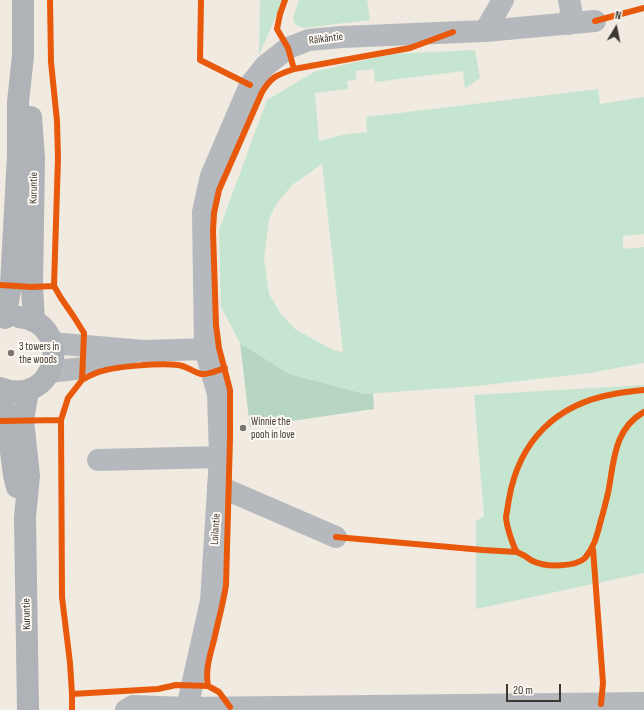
<!DOCTYPE html>
<meta charset="utf-8">
<style>
body{margin:0}
#map{position:relative;width:644px;height:710px;overflow:hidden;background:#f0eae1;font-family:"Sofia Sans Condensed",sans-serif}
canvas{display:block}
.north{position:absolute;left:596px;top:8px;width:40px;height:40px;-webkit-text-stroke:3px #fef9f3;paint-order:stroke;rotate:10deg;font-size:11px;font-weight:700;line-height:16px;text-align:center;color:#3c3831}
.north::after{content:'';display:block;margin:auto;width:14px;height:18px;background:#3c3831;clip-path:polygon(50% 0,100% 100%,50% 72%,0 100%)}
.scale{position:absolute;left:506px;top:684px;width:55px;height:18px;box-sizing:border-box;border:2px solid #3c3831;border-top:0;padding-left:5px;font-size:12px;line-height:14px;white-space:nowrap;color:#3c3831;-webkit-text-stroke:3px #fef9f3;paint-order:stroke}
</style>
<div id="map">
<canvas width="644" height="710"></canvas>
<div class="north">N</div>
<div class="scale">20 m</div>
</div>
<script>
const ctx = document.querySelector('canvas').getContext('2d');
ctx.lineJoin = 'round';
function paint(path, color) { ctx.fillStyle = color; ctx.fill(path, 'evenodd'); }
function stroke(path, color, width, dash) { ctx.strokeStyle = color; ctx.lineWidth = width; ctx.lineCap = dash ? 'butt' : 'round'; ctx.setLineDash(dash || []); ctx.stroke(path); }
function write(font, color, halo, rows, align = 'center') {
  ctx.font = font + ' "Sofia Sans Condensed",sans-serif'; ctx.lineWidth = 4; ctx.setLineDash([]); ctx.textBaseline = 'middle'; ctx.strokeStyle = halo; ctx.fillStyle = color; for (const [text, x, y, turn = 0] of rows) {
    ctx.save(); ctx.translate(x, y); ctx.rotate((+turn || 0) * Math.PI / 180); ctx.textAlign = isNaN(turn) ? turn : align; if (halo) ctx.strokeText(text, 0, 0); ctx.fillText(text, 0, 0); ctx.restore();
  }
}
paint(new Path2D(`
 M260,0H283L259,55Z
 M299,0H367L370,20L304,28L295,25L293,18Z
 M475,50L480,78L465,89L463,71L375,82L374,69L356,71V80L347,81L348,89L315,93L319,141L347,134L367,132L366,117L598,89L600,104L644,97V234L623,236V249L644,247V363L589,373L477,386L365,394L289,374L240,343L221,307L219,230L267,100L314,72L391,54ZM322,164L343,352H342L333,350L295,329L281,314L269,294L264,258L269,219L277,203L292,185Z
 M644,385V573L476,609V521L484,516L474,395Z`), '#c6e5d0');
paint(new Path2D(`
 M240,343L289,374L365,394L373,393L374,409L250,427Z`), '#b6d6c1');
stroke(new Path2D(`
 M569,24L571,9L569,0
 M485,31L503,0
 M52,343L144,351L205,349
 M50,372L83,368L129,355
 M98,460L220,457
 M218,486L336,537
 M187,708L211,601L220,457L218,394L205,349L203,212L211,176L250,85L265,66L288,48L309,40L342,37L485,31L595,21
 M126,710L133,706L187,708L644,703`), '#b5b9be', 22);
stroke(new Path2D(`
 M31,117L34,158L32,287L34,321
 M5,318L11,285L18,155V102L23,56V0
 M0,388C57,410 76,323 19,317
 M28,391L23,420L29,476L25,517L28,710
 M0,393L7,421L14,475L17,487`), '#afb2b6', 22);
stroke(new Path2D(`
 M50,0L51,62L57,121L58,158L54,286L61,298L74,317L84,333L82,380L68,398L61,420L62,597L70,663L72,694V710
 M201,0L200,60L250,85
 M285,0L280,14L277,29L288,48L294,69
 M595,21L644,8
 M0,285L32,287L54,286
 M82,380C87,377 91,375 96,373C113,366 160,363 178,365C187,366 193,372 201,374C209,375 218,370 225,368
 M644,390C634,391 624,392 614,394C556,404 519,441 509,499C508,505 507,511 506,517C506,524 513,547 517,552C519,553 523,555 525,556C528,558 532,561 535,562C546,567 576,567 585,558C595,546 597,535 601,520C604,509 607,499 609,488C614,459 615,428 644,412
 M0,421L61,420
 M336,537L483,550L517,552
 M593,549L603,683L601,704
 M208,686C205,670 210,655 214,640C218,622 223,604 226,585L230,438V390L219,348L216,325L213,231L214,213L219,190L262,92C272,76 277,75 294,69L410,48L453,32
 M72,694L158,689L176,685L208,686L219,692L230,707`), '#e8590c', 6);
for (const [x, y, r, color] of [
 [11,353,4,"#7b766f"],
 [243,428,4,"#7b766f"]
]) { const dot = new Path2D(); dot.arc(x, y, r, 0, 2 * Math.PI); ctx.fillStyle = color; ctx.fill(dot); stroke(dot, '#fef9f3', 1.5); }
write('11px', '#3c3831', '#fef9f3', [
 ["Räikäntie",326,39,-7],
 ["Kuruntie",34,188,-89],
 ["Loilantie",216,529,-86],
 ["Kuruntie",27,614,-91]
]);
write('11px', '#3c3831', '#fef9f3', [
 ["3 towers in",19,347],
 ["the woods",19,360],
 ["Winnie the",251,422],
 ["pooh in love",251,435]
], 'left');
</script>
